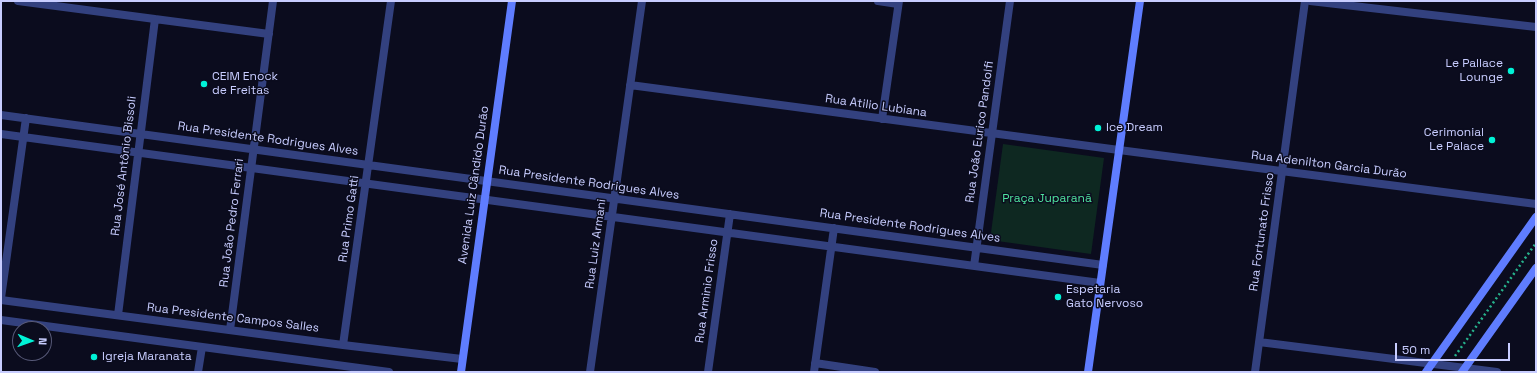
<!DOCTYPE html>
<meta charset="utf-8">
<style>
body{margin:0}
#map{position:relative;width:1537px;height:373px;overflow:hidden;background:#0b0c1e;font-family:"Space Grotesk",sans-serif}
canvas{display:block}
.frame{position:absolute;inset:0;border:2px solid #c8cdff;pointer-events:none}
.north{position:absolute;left:12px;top:321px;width:40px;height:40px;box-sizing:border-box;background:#0b0c1e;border:1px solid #575978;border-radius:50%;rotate:92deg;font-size:11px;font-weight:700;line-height:16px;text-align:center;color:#c8cdff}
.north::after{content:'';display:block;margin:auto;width:14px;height:18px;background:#00f3d7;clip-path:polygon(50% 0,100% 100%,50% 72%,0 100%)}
.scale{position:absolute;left:1395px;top:343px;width:115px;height:18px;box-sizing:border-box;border:2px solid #c8cdff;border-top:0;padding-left:5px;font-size:12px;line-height:14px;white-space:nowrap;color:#c8cdff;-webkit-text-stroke:3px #0b0c1e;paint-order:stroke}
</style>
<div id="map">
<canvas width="1537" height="373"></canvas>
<div class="frame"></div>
<div class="north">N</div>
<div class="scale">50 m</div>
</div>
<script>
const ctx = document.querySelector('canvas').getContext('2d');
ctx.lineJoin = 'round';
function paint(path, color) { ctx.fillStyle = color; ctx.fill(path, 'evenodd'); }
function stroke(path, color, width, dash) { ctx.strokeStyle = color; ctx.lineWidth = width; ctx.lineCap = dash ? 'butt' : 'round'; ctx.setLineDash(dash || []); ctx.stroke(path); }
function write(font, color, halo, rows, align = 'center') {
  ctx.font = font + ' "Space Grotesk",sans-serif'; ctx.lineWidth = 3; ctx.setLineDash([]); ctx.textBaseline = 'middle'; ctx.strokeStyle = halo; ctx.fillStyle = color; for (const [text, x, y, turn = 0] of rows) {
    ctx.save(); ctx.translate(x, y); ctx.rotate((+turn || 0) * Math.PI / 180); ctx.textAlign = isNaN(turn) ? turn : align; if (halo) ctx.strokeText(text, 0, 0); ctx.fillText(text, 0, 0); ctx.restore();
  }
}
paint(new Path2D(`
 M1003,144L1104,158L1091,254L990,240Z`), '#0e2821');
stroke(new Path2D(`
 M1455,356L1536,243`), '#27b38d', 2.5, [2, 3]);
stroke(new Path2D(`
 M18,1L269,34
 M878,1L898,4
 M1310,1L1536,27
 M630,85L1119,150L1536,204
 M1,115L1103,265
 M882,119L899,1
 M1,134L1100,283
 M974,266L1010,1
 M1,298L26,118
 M1,300L343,345L462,359
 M118,315L155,19
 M1,320L389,372
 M230,330L273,1
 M1259,342L1497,372
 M343,345L391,1
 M815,363L875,372
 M198,372L202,347
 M590,372L642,1
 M708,372L730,214
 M814,372L834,228
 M1255,372L1305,1`), '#33417f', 8);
stroke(new Path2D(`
 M461,372L512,1
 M1088,372L1140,1
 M1426,372L1536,217
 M1462,372L1536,268`), '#5f7dff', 8);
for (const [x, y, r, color] of [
 [1511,71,4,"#00f3d7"],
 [204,84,4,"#00f3d7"],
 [1098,128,4,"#00f3d7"],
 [1492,140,4,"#00f3d7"],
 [1058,297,4,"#00f3d7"],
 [94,357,4,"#00f3d7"]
]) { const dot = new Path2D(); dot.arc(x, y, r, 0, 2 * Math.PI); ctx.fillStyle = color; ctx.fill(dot); stroke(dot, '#0b0c1e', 1.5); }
write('12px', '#c8cdff', '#0b0c1e', [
 ["Le Pallace",1503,64,"right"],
 ["Lounge",1503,78,"right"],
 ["CEIM Enock",212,77],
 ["de Freitas",212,91],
 ["Ice Dream",1106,128],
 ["Cerimonial",1484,133,"right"],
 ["Le Palace",1484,147,"right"],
 ["Espetaria",1066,290],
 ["Gato Nervoso",1066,304],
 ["Igreja Maranata",102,357]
], 'left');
write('12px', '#c8cdff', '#0b0c1e', [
 ["Rua Atilio Lubiana",876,106,8],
 ["Rua João Eurico Pandolfi",980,132,-82],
 ["Rua Presidente Rodrigues Alves",268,139,8],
 ["Rua Adenilton Garcia Durão",1329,165,7],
 ["Rua José Antônio Bissoli",124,166,-83],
 ["Rua Presidente Rodrigues Alves",589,183,8],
 ["Avenida Luiz Cândido Durão",474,185,-82],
 ["Rua Primo Gatti",349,219,-82],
 ["Rua João Pedro Ferrari",232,223,-83],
 ["Rua Presidente Rodrigues Alves",910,226,8],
 ["Rua Fortunato Frisso",1262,232,-82],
 ["Rua Luiz Armani",596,244,-82],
 ["Rua Arminio Frisso",707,291,-82],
 ["Rua Presidente Campos Salles",233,318,7]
]);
write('12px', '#4fe49e', '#0b0c1e', [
 ["Praça Juparanã",1047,199]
]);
</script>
